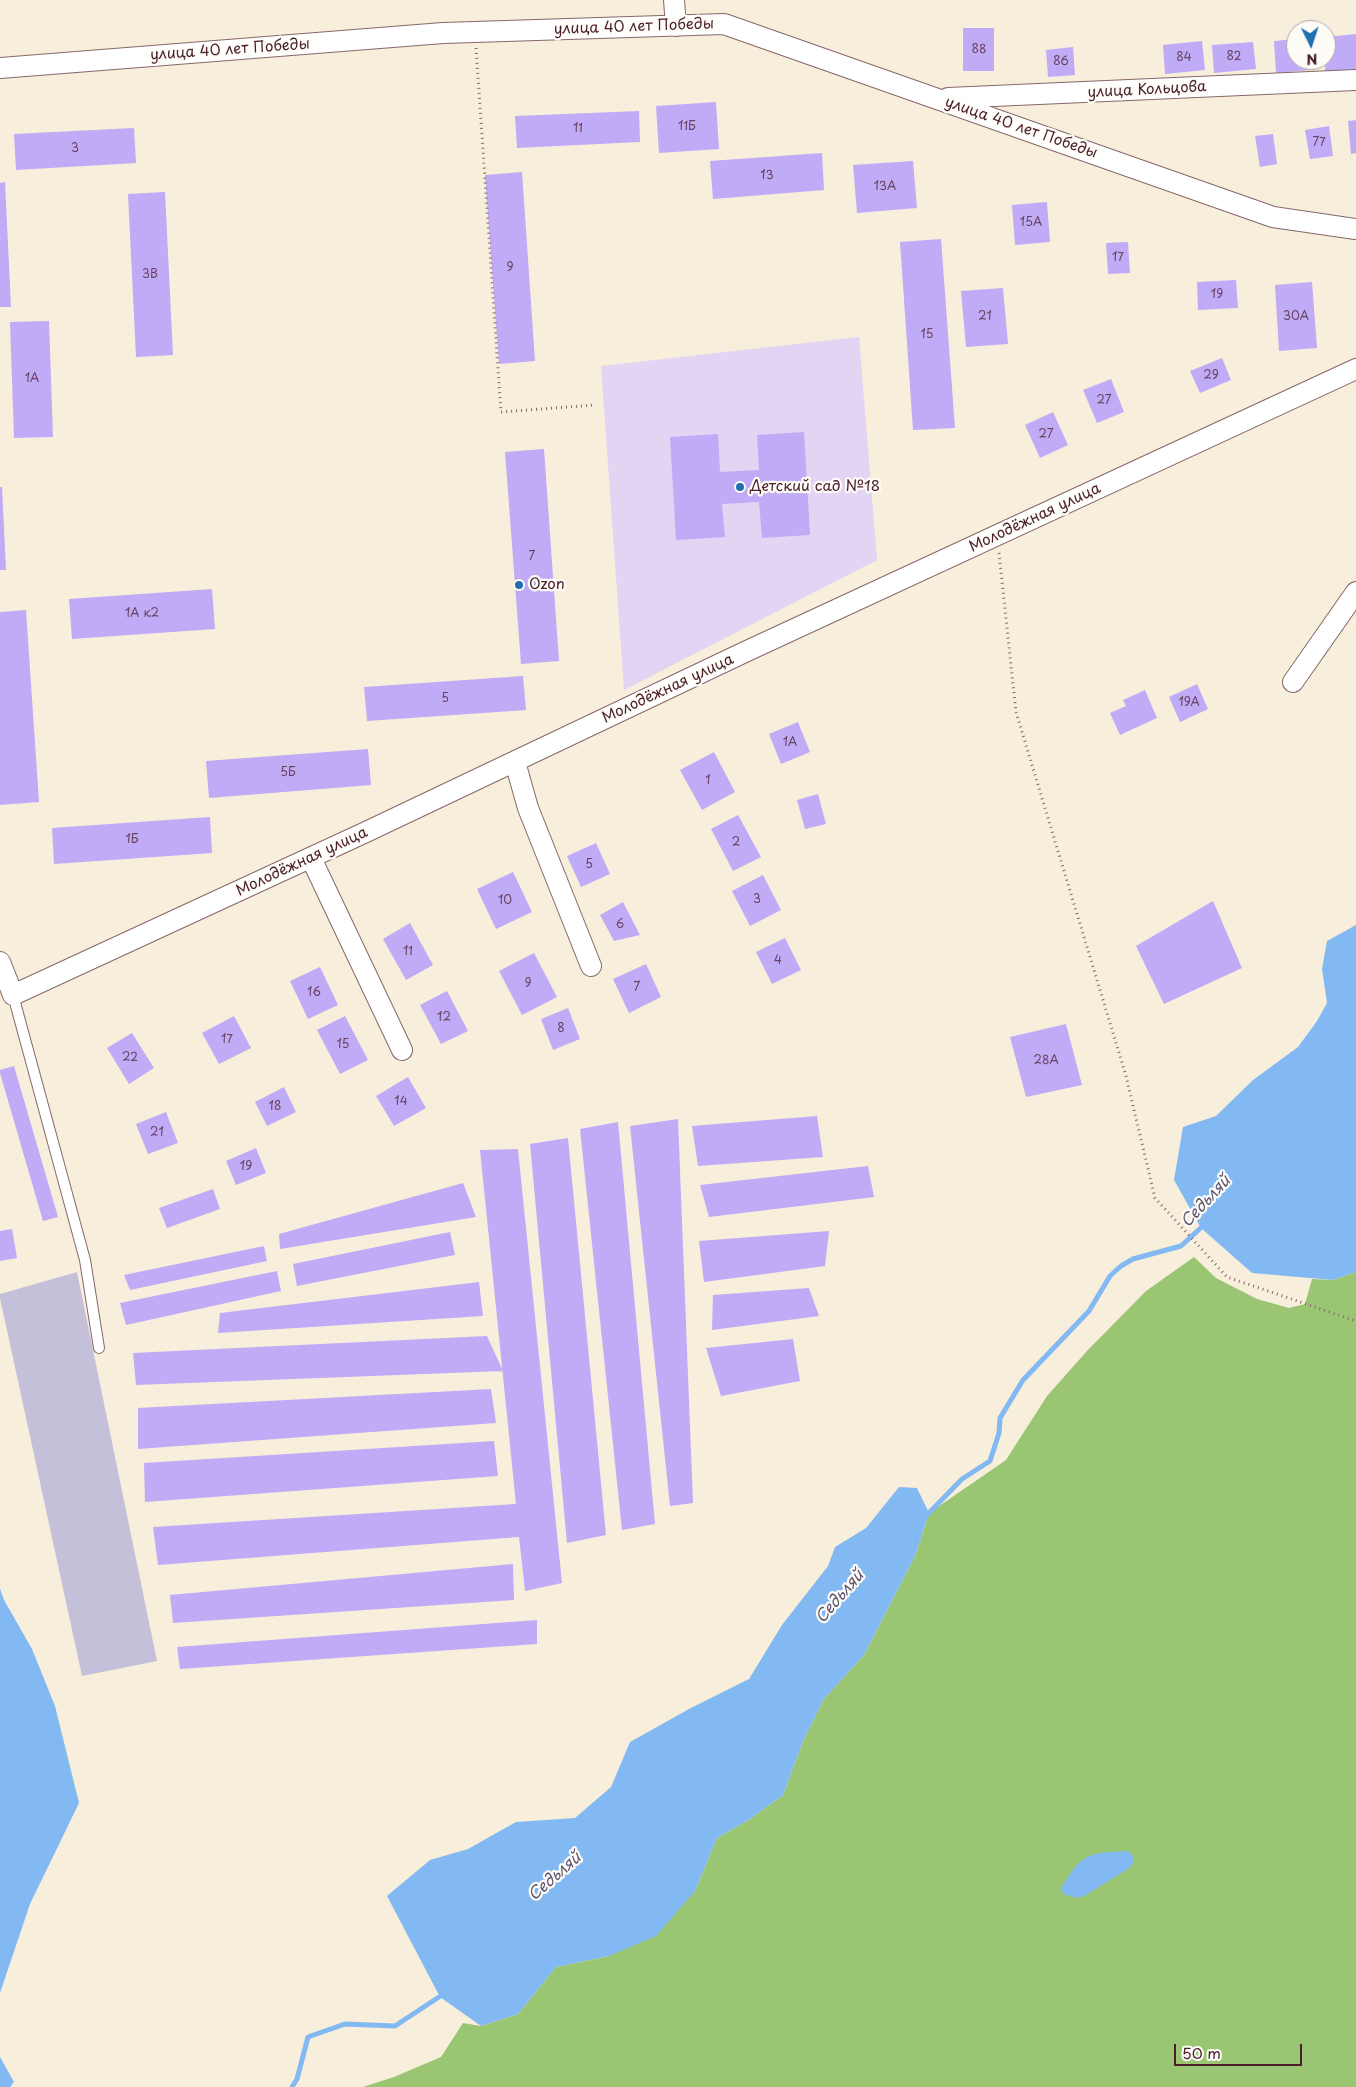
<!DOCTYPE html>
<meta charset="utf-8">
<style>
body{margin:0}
#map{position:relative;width:1356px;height:2087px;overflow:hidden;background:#f7eedc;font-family:"Playpen Sans",sans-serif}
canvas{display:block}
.north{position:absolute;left:1286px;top:20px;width:50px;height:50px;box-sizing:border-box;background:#fdfcf7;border:1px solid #b5a4a5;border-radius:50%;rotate:176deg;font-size:14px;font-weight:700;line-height:20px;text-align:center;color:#4a1f2b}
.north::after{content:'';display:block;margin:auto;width:18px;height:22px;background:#1f6fb2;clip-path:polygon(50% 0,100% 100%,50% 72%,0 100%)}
.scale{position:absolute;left:1174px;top:2044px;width:128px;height:22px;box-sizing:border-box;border:2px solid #4a1f2b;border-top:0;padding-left:6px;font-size:15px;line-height:18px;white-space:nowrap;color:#4a1f2b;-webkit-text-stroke:4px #fdfcf7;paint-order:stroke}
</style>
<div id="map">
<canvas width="1356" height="2087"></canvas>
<div class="north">N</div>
<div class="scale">50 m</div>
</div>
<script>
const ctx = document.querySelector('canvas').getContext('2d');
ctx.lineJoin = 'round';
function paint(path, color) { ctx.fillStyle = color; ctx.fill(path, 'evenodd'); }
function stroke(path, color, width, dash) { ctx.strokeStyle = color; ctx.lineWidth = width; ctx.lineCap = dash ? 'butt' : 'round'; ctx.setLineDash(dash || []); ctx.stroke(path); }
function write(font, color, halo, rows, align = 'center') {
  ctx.font = font + ' "Playpen Sans",sans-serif'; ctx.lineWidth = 4.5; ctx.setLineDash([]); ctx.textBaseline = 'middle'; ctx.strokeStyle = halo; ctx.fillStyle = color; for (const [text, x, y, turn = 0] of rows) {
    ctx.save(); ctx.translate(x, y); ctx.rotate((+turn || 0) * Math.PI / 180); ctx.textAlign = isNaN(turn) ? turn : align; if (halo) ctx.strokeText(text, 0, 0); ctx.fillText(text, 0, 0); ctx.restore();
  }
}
paint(new Path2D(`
 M859,337L877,560L624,690L601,366Z`), '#e2d4f3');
paint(new Path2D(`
 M77,1272L157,1661L82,1676L0,1298V1294Z`), '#c5c0da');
paint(new Path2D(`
 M1194,1257L1216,1278L1257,1299L1289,1308L1305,1304L1312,1279L1333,1280L1356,1272V2087H363L394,2077L441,2057L463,2023L481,2026L518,2014L556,1967L609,1956L695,1891L717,1838L750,1819L783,1795L803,1741L824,1699L864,1655L915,1556L929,1513L1006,1460L1047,1396L1087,1351L1146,1291Z`), '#9ac572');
paint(new Path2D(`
 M1356,925V1272L1333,1280L1252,1273L1201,1228L1174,1180L1183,1127L1216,1116L1253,1080L1298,1047L1317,1021L1327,1003L1322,969L1327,941Z
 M899,1487L917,1488L929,1513L915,1556L864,1655L824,1699L803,1741L783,1795L750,1819L717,1838L695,1891L656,1936L609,1956L556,1967L518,2014L481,2026L440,1997L387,1896L430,1860L468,1849L516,1822L575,1818L611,1787L630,1742L689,1709L749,1679L782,1625L828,1566L835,1547L866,1528Z
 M0,1589L4,1600L32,1649L55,1706L79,1803L30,1904L0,1993Z
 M1128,1851L1133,1856V1863L1128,1869L1084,1896L1077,1898L1063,1894L1061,1888C1083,1852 1088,1853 1128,1851Z
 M0,2057L14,2082L10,2087H0Z`), '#83b9f2');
stroke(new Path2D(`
 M926,1516L962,1479L990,1461L999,1433L1000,1418L1023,1380L1089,1311L1110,1276L1121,1266L1133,1259L1181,1246L1205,1224
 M292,2087L297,2079L308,2037L345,2024L395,2026L445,1993`), '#83b9f2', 5);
paint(new Path2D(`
 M963,28H994V71H963Z
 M1356,34V69L1325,72L1326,37Z
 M1296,39V60H1309L1310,70L1276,73L1274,41Z
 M1202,41L1205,70L1165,74L1163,45Z
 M1253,42L1256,69L1214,73L1212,45Z
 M1073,47L1075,75L1048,77L1046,50Z
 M716,102L719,149L659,153L656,106Z
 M639,111L640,142L517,148L515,116Z
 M1356,120V153L1351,154L1348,121Z
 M1329,126L1333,156L1310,159L1305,130Z
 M134,128L136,163L16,170L14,134Z
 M1273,134L1277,164L1260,167L1255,136Z
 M822,153L824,190L713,199L710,161Z
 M913,161L917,208L857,213L853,165Z
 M522,172L535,361L499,364L485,175Z
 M5,182L11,307H0V183Z
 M165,192L173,355L136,357L128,194Z
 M1047,202L1050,242L1015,245L1012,205Z
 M941,239L955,428L913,430L900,242Z
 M1128,242L1130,273L1108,274L1106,243Z
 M1236,280L1238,308L1198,310L1197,282Z
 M1312,282L1317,348L1279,351L1275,285Z
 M1003,288L1008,344L966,347L961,291Z
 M49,321L53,437L14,438L10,322Z
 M1222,358L1231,380L1200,393L1190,371Z
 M1111,379L1124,412L1097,423L1083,390Z
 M1053,412L1068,445L1040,458L1025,425Z
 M804,432L810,535L762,538L759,502L722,504L725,537L676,540L670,437L718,434L720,472L759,470L757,435Z
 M544,449L559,661L521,664L505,452Z
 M0,487H2L6,570H0Z
 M212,589L215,629L72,639L69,599Z
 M26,610L39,802L0,805V612Z
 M523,676L526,710L367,721L364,687Z
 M1197,684L1208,709L1180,722L1169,697Z
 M1145,690L1157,718L1120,735L1110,713L1126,706L1123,700Z
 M798,722L810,752L781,764L769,734Z
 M368,749L371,785L209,798L206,761Z
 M714,752L735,792L702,810L680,770Z
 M818,794L826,824L805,829L797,800Z
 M738,815L761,857L733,871L711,829Z
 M210,817L212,853L54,864L52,828Z
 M596,843L610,874L581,887L567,856Z
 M513,872L532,912L496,929L477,889Z
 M763,875L781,910L750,926L732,891Z
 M1213,901L1242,968L1164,1004L1136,946Z
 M623,902L640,935L614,941L600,915Z
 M410,923L433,965L406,980L383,939Z
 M785,938L801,970L772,984L756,952Z
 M534,953L557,997L522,1015L499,971Z
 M646,964L661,997L629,1013L613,979Z
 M320,967L338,1005L308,1019L290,981Z
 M447,991L468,1031L441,1044L420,1005Z
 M568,1008L580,1039L553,1050L541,1019Z
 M234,1016L251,1048L219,1064L202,1033Z
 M345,1016L368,1060L340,1074L317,1030Z
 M1066,1024L1082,1085L1026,1097L1010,1037Z
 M132,1033L154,1068L129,1084L107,1048Z
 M14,1066L58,1217L43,1221L0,1073V1070Z
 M408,1077L426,1108L394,1126L376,1096Z
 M284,1087L296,1112L267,1126L255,1102Z
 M166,1112L178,1143L148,1154L136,1124Z
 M817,1116L823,1157L698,1166L692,1126Z
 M678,1119L693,1503L670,1506L630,1126Z
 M618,1122L655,1524L622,1530L580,1129Z
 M568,1138L606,1535L567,1543L530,1144Z
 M256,1148L266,1173L236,1185L226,1161Z
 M518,1149L562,1583L525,1591L519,1537L158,1565L153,1527L516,1504L480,1150Z
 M868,1166L874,1197L709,1217L700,1185Z
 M463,1183L476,1217L280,1249L279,1234Z
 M213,1189L220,1209L167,1228L159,1208Z
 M12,1229L17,1258L0,1261V1231Z
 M829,1231L825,1266L704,1282L699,1241Z
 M450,1232L455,1255L297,1286L293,1264Z
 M264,1246L267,1261L130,1290L124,1275Z
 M277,1271L281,1291L126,1325L120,1303Z
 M479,1282L483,1316L218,1333L220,1313Z
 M809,1288L819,1316L712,1330L713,1295Z
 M487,1336L503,1371L136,1385L133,1353Z
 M793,1339L800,1381L721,1396L706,1348Z
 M491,1389L496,1423L138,1449V1408Z
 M494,1441L498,1476L145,1502L144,1463Z
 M513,1564L514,1600L173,1623L170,1595Z
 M537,1620V1644L180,1669L177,1647Z`), '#c0abf7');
const lane = new Path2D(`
 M13,995L85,1260L99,1348`);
const street = new Path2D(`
 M674,0L676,26
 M0,68L443,33L724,24L1273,217L1356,229
 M948,98L1356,80
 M1293,682L1356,592
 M515,762L528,808L591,966
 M311,858L402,1050
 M0,962L13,995L366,832L747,651L1356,369`);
stroke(lane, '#876769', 12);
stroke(street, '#876769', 22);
stroke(new Path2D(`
 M476,48L501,412L595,405
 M999,553L1016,712L1126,1076L1155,1198L1227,1277L1356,1321`), '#876769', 3, [1, 4]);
stroke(lane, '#fff', 10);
stroke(street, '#fff', 20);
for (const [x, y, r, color] of [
 [740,487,5,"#1f6fb2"],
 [519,585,5,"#1f6fb2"]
]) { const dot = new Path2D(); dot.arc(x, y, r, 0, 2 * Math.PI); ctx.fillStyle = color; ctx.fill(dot); stroke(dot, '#fdfcf7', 2); }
write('12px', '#68425e', null, [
 ["88",979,50],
 ["82",1234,57],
 ["84",1184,58],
 ["86",1061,62],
 ["11Б",687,127],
 ["11",578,129],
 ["77",1319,143],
 ["3",75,149],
 ["13",767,176],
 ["13А",885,187],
 ["15А",1031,223],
 ["17",1118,258],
 ["9",510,268],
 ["3В",150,275],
 ["19",1217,295],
 ["21",985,317],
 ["30А",1296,317],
 ["15",927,335],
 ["29",1211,376],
 ["1А",32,379],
 ["27",1104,401],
 ["27",1046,435],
 ["7",532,557],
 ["1А к2",142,614],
 ["5",445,699],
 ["19А",1189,703],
 ["1А",790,743],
 ["5Б",288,773],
 ["1",708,781],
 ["1Б",132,840],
 ["2",736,843],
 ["5",589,865],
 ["3",757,900],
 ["10",505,901],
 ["6",620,925],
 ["11",408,952],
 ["4",778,961],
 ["9",528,984],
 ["7",637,988],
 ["16",314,993],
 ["12",444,1018],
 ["8",561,1029],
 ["17",227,1040],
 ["15",343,1045],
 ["22",130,1058],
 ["28А",1046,1061],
 ["14",401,1102],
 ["18",275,1107],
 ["21",157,1133],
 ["19",246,1167]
]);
write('15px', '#4a1f2b', '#fdfcf7', [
 ["улица 40 лет Победы",634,27,-2],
 ["улица 40 лет Победы",230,50,-4],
 ["улица Кольцова",1147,90,-3],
 ["улица 40 лет Победы",1021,128,19],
 ["Молодёжная улица",1035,518,-25],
 ["Молодёжная улица",668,689,-25],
 ["Молодёжная улица",302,862,-25]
]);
write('15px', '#4a1f2b', '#fdfcf7', [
 ["Детский сад №18",750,487],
 ["Ozon",529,585]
], 'left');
write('italic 16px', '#5e5571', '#fdfcf7', [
 ["Седьляй",1206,1202,-47],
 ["Седьляй",840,1597,-49],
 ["Седьляй",555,1877,-41]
]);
</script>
